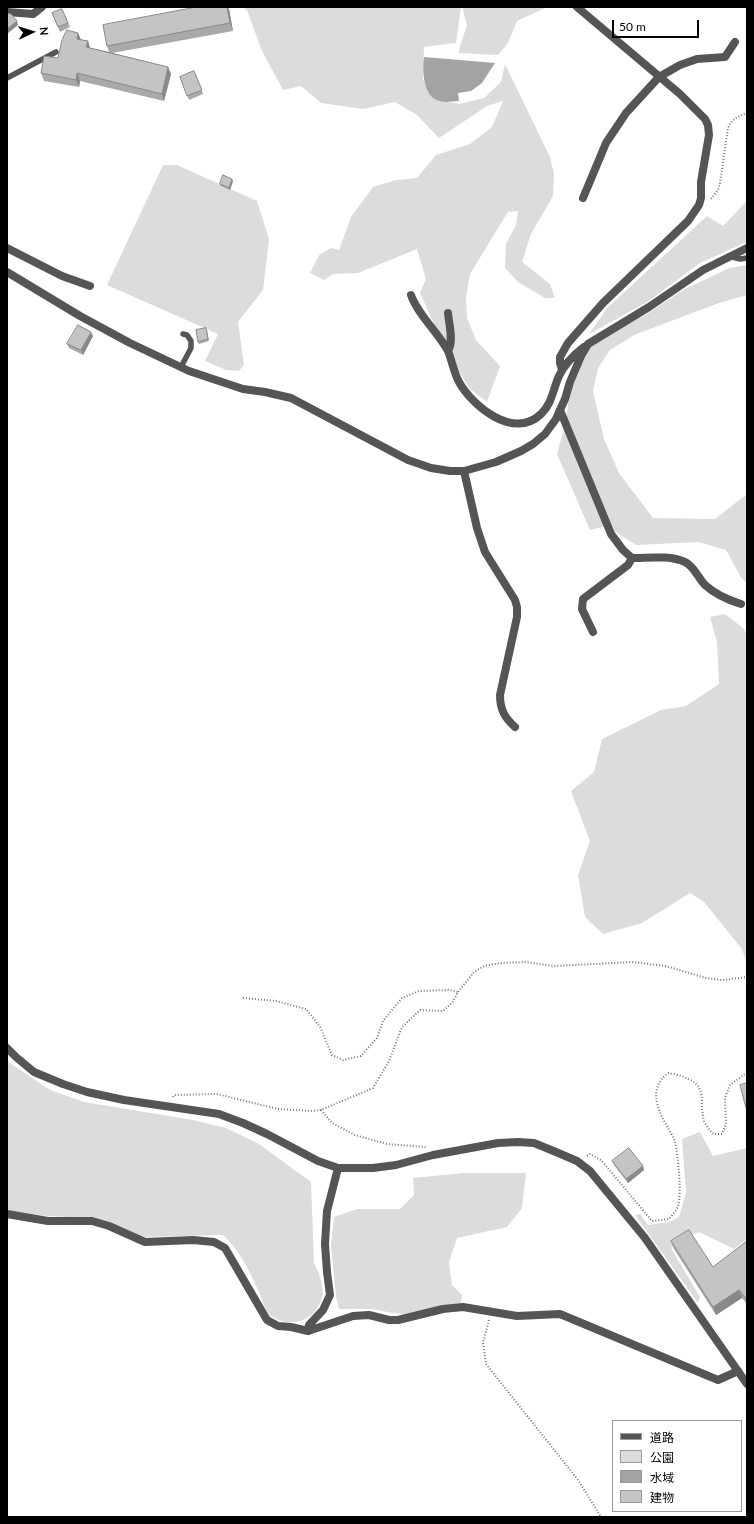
<!DOCTYPE html>
<meta charset="utf-8">
<style>
body{margin:0}
#map{position:relative;width:754px;height:1524px;overflow:hidden;background:#fff;font-family:Lato,"Noto Sans JP",sans-serif}
canvas{display:block}
.frame{position:absolute;inset:0;border:8px solid #000;pointer-events:none}
.legend{position:absolute;left:612px;top:1420px;width:130px;height:92px;box-sizing:border-box;background:#fff;border:1px solid #999;margin:0;padding:5px 7px;list-style:none;font-size:12px;color:#000}
.legend li{display:flex;align-items:center;gap:8px;height:20px}
.legend b{width:20px;border:1px solid #999}
.north{position:absolute;left:12px;top:12px;width:40px;height:40px;-webkit-text-stroke:3px #fff;paint-order:stroke;rotate:86deg;font-size:11px;font-weight:700;line-height:16px;text-align:center;color:#000}
.north::after{content:'';display:block;margin:auto;width:14px;height:18px;background:#000;clip-path:polygon(50% 0,100% 100%,50% 72%,0 100%)}
.scale{position:absolute;left:612px;top:20px;width:87px;height:18px;box-sizing:border-box;border:2px solid #000;border-top:0;padding-left:5px;font-size:12px;line-height:14px;white-space:nowrap;color:#000;-webkit-text-stroke:3px #fff;paint-order:stroke}
</style>
<div id="map">
<canvas width="754" height="1524"></canvas>
<div class="frame"></div>
<ul class="legend">
<li><b style="height:5px;background:#555"></b>道路</li>
<li><b style="height:11px;background:#dcdcdc"></b>公園</li>
<li><b style="height:11px;background:#a3a3a3"></b>水域</li>
<li><b style="height:11px;background:#c4c4c4"></b>建物</li>
</ul>
<div class="north">N</div>
<div class="scale">50 m</div>
</div>
<script>
const ctx = document.querySelector('canvas').getContext('2d');
ctx.lineJoin = 'round';
function paint(path, color) { ctx.fillStyle = color; ctx.fill(path, 'evenodd'); }
function stroke(path, color, width, dash) { ctx.strokeStyle = color; ctx.lineWidth = width; ctx.lineCap = dash ? 'butt' : 'round'; ctx.setLineDash(dash || []); ctx.stroke(path); }
paint(new Path2D(`
 M242,7H461L456,43L424,47L423,79L438,100L460,104L484,98L501,82L505,64L550,157L554,174L553,196L531,234L522,262L550,284L555,298H545L518,282L505,268L506,244L516,225L518,211L508,212L470,274L466,297L467,318L476,340L500,366L487,402L469,388L445,348L420,293L426,279L417,249L358,273L333,274L324,280L310,273L319,255L331,248L339,250L351,217L373,187L396,180L417,178L436,155L470,144L492,127L503,101L487,106L439,138L417,115L395,102L363,109L321,103L301,86L283,90L262,51L247,10Z
 M462,7H547L517,21L508,43L498,55L458,53L467,25Z
 M163,165H177L257,201L269,239L263,290L238,322L244,365L239,371L226,370L205,361L218,334L107,285Z
 M747,201V242L700,263L649,301L589,334L607,308L707,216L723,226Z
 M747,265V295L719,303L634,335L610,350L598,368L593,391L604,439L619,473L653,518L715,519L747,494V583L742,579L726,550L699,542L636,545L606,526L590,530L557,454L566,421L570,388L589,345L647,314L683,290L729,268Z
 M725,614L743,628L747,635V964L742,949L704,902L690,893L642,923L603,934L585,917L578,875L590,841L571,791L594,772L602,739L661,710L686,706L719,684L717,642L710,617Z
 M7,1061L50,1090L84,1102L193,1120L226,1128L259,1144L311,1182L314,1263C319,1272 325,1289 322,1298C318,1310 312,1317 300,1321C289,1324 278,1322 269,1314C264,1309 262,1298 259,1292C250,1272 239,1249 223,1235L145,1237L109,1223L87,1218L48,1216L7,1211Z
 M700,1132L713,1156L747,1148V1239L734,1249L699,1232L692,1235L671,1248L700,1297L698,1303L635,1215L640,1214L648,1225L669,1222L679,1217L686,1193L682,1139Z
 M463,1173H526L522,1208L507,1227L457,1238L449,1262L452,1285L462,1295L461,1305L434,1307L410,1315L392,1313L373,1309H339L336,1297L331,1246L334,1217L357,1209H400L414,1195L413,1178Z`), '#dcdcdc');
paint(new Path2D(`
 M424,57L495,63L482,83L471,91L458,93L459,101C453,101 445,103 440,101C423,98 422,70 424,57Z`), '#a3a3a3');
stroke(new Path2D(`
 M711,199L718,190L720,183L728,128C732,119 738,116 747,113
 M243,998L276,1001L306,1009L320,1027L332,1055L343,1060L361,1056L377,1038L383,1021L402,998L419,991L449,990L458,992
 M173,1097L174,1095L217,1094L278,1109L310,1111L321,1110L373,1088L389,1061L402,1027L420,1010L443,1011L452,1003L458,992L474,972L484,966L500,963L525,962L554,966L632,962L666,966L706,978L722,980L747,977
 M321,1110L332,1123L355,1135L387,1144L426,1147
 M587,1156L590,1154L601,1160L652,1221L669,1219C672,1215 677,1210 678,1206C682,1193 678,1155 675,1142C674,1137 670,1132 668,1128C657,1109 648,1089 668,1073C680,1075 698,1079 701,1093C703,1102 701,1110 704,1121C706,1126 710,1130 713,1134H722L726,1124L725,1098L730,1085L745,1074
 M489,1320L483,1343L486,1364L578,1480L601,1517`), '#777', 2, [1, 2]);
stroke(new Path2D(`
 M7,78L56,52
 M729,256L740,259L747,258
 M181,367L191,348V341L187,335L183,334`), '#555', 5.5);
stroke(new Path2D(`
 M7,12L33,14L42,7
 M583,198L606,143L626,113L659,77L680,65L697,59L725,57L735,42
 M7,248L62,276L90,286
 M7,272L80,316L130,343L189,371L243,389L265,392L291,398L408,460L431,468L450,471H464L496,462L521,451L533,444L545,434L556,419L565,399L570,382L581,356L588,344L649,307L703,270L747,248
 M411,295C418,315 438,332 448,351C452,361 454,373 459,382C473,407 514,440 541,414C552,404 553,389 559,376C564,365 575,354 584,347
 M448,313C449,324 454,342 448,351
 M562,370L560,363V357L568,343L603,303L688,221L699,205L701,198V182L709,135L708,125L705,119L680,94L577,7
 M560,410L611,534L623,550L632,558C649,558 669,555 685,562C694,566 698,578 705,585C716,595 728,600 741,604
 M464,471L477,528L485,552L515,600L517,607V617L500,695C500,710 505,718 515,727
 M593,632L582,609L583,599L628,565L632,558
 M7,1214L48,1221H92L109,1226L145,1242L193,1240L214,1242L225,1248L267,1320L278,1326L291,1327L308,1331L353,1316L369,1315L389,1320H398L443,1309L463,1307L517,1316L560,1314L718,1380L738,1371
 M308,1331L309,1325L323,1310L330,1295L327,1272L325,1244L327,1211L338,1168`), '#555', 8);
stroke(new Path2D(`
 M7,1048L16,1057L34,1072L63,1084L87,1092L124,1100L219,1114L243,1123L267,1134L318,1161L338,1168H373L396,1165L433,1155L498,1143L518,1142L534,1143L556,1152L577,1161L590,1171L645,1238L747,1384`), '#555', 8);
paint(new Path2D(`
 M62,9L70,27L60,32L52,13Z
 M229,9L233,31L112,53L168,67L171,74L164,101L80,81L79,87L44,81L41,73L58,58L78,33L81,40L88,41L90,48L109,52L107,46Z
 M194,71L203,94L189,100L180,77Z
 M233,181L230,190L221,186L220,184Z
 M207,330L209,341L199,344L198,342Z
 M93,336L83,355L69,348L67,344Z
 M612,1161L643,1166L644,1170L628,1183L614,1165Z
 M671,1241L713,1267L747,1241V1304L742,1298L716,1315L674,1249Z`), '#a9a9a9');
paint(new Path2D(`
 M227,7H228L229,9L233,31L230,23Z
 M17,21L18,25L7,34V29Z
 M78,33L81,40L77,39Z
 M88,41L90,48L86,47Z
 M168,67L171,74L164,101L162,94Z
 M77,73L80,81L79,87L76,80Z
 M232,179L233,181L230,190L229,188Z
 M91,332L93,336L83,355L81,350Z
 M643,1166L644,1170L628,1183L626,1179Z
 M739,1290L742,1298L716,1315L713,1307Z`), '#898989');
const building = new Path2D(`
 M197,7H227L230,23L107,46L103,25Z
 M62,9L68,23L58,27L52,13Z
 M7,13L11,14L17,21L7,29Z
 M67,30L78,33L77,39L88,41L86,47L168,67L162,94L77,73L76,80L41,73L44,56L58,58L62,40Z
 M194,71L202,90L187,96L180,77Z
 M223,175L232,179L229,188L220,184Z
 M78,325L91,332L81,350L67,344Z
 M206,328L208,339L198,342L196,330Z
 M747,1083V1108H746L740,1085Z
 M629,1148L643,1166L626,1179L612,1161Z
 M689,1230L713,1267L747,1241V1300L739,1290L713,1307L671,1241Z`);
paint(building, '#c4c4c4');
stroke(building, '#898989', 1);
</script>
